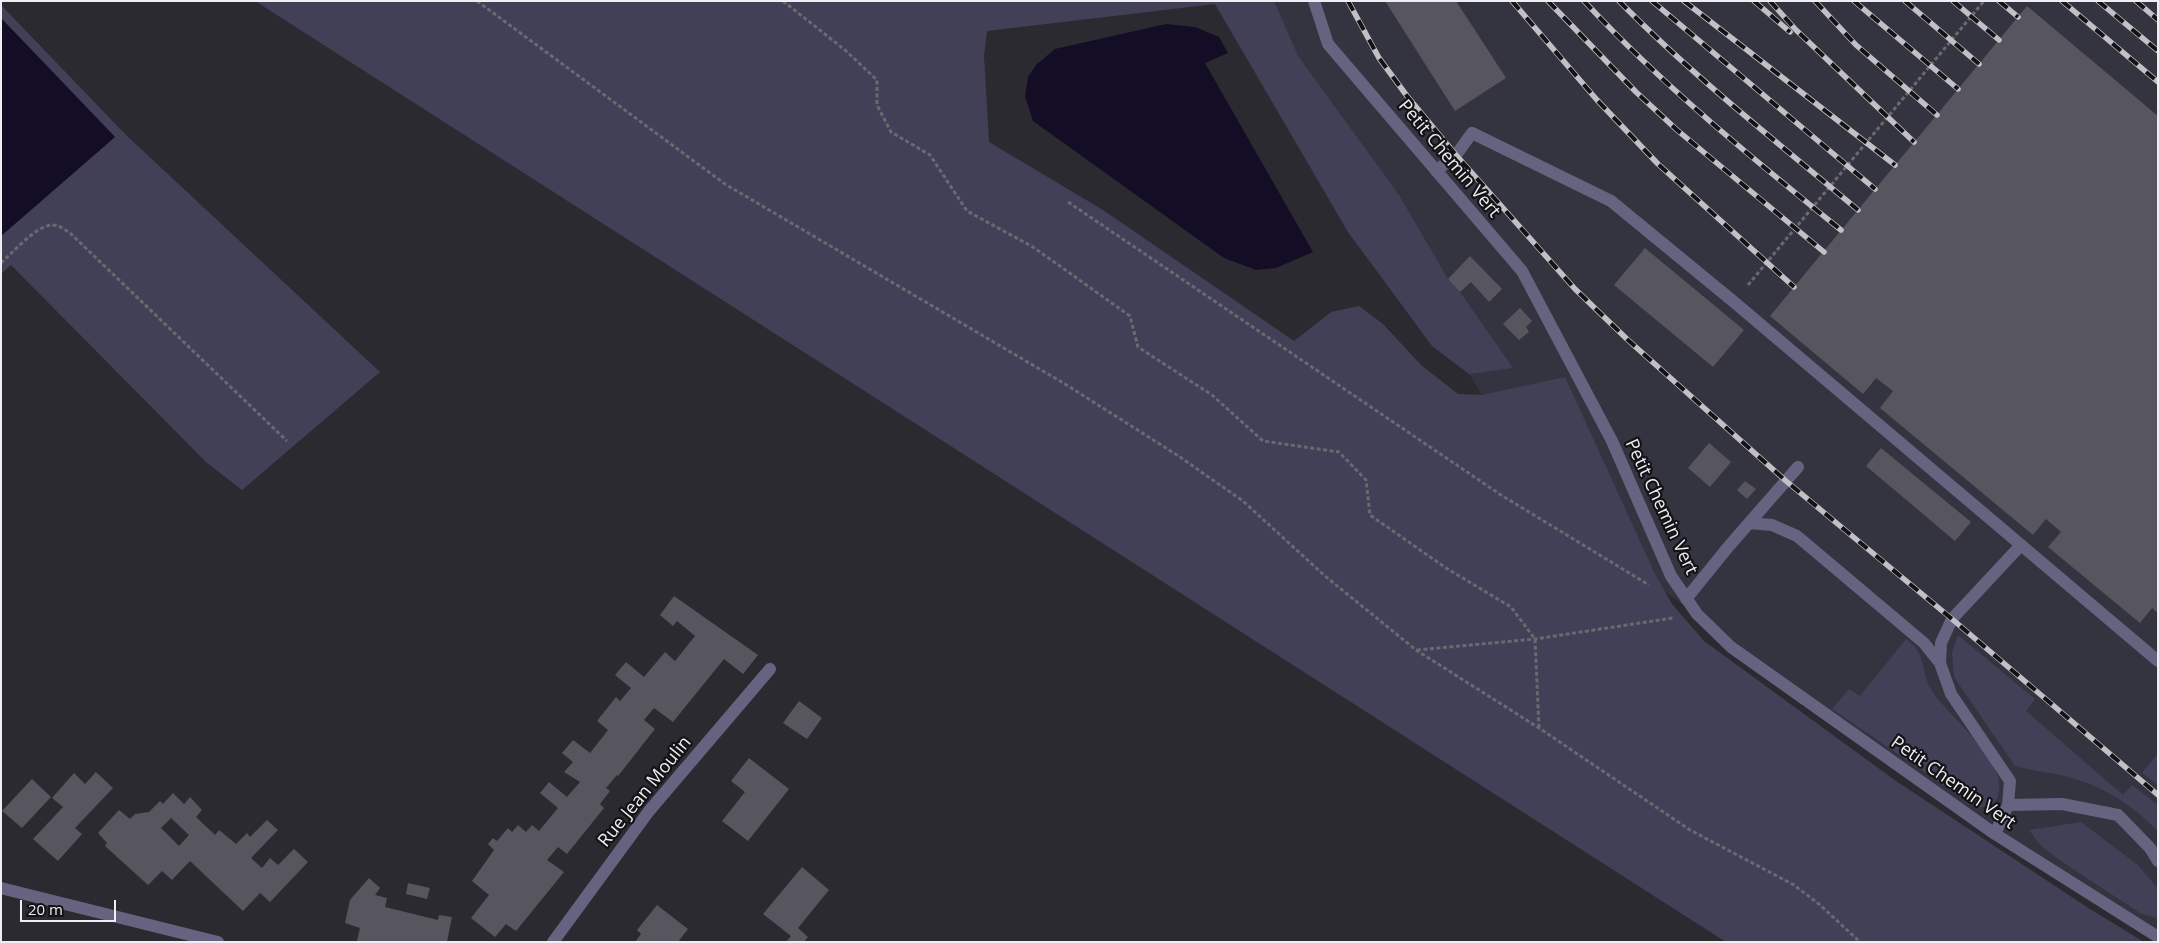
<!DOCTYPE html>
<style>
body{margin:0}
#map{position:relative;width:2159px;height:943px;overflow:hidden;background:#2b2a31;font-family:"Open Sans",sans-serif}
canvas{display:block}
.frame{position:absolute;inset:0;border:2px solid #eeeef3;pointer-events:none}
.scale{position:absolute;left:20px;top:900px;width:96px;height:22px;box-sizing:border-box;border:2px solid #eeeef3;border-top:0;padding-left:6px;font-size:15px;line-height:18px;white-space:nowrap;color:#eeeef3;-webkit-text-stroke:4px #131316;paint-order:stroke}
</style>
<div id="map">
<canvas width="2159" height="943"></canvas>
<div class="frame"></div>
<div class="scale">20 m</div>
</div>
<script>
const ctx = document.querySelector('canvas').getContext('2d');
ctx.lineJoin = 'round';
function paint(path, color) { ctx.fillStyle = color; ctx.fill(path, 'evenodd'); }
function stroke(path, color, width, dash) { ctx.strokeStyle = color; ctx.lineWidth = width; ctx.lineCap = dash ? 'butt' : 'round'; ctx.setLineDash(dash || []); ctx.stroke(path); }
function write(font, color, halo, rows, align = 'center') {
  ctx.font = font + ' "Open Sans",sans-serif'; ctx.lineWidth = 4.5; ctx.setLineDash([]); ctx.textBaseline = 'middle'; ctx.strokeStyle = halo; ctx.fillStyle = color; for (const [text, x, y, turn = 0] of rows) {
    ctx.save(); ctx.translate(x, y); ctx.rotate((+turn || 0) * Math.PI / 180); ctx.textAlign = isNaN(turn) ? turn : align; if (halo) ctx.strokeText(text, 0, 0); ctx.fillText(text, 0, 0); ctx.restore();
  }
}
paint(new Path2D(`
 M1258,1H2158V937L1995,834L1697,614L1547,509L1258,6Z`), '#343340');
paint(new Path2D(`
 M255,1H1274L1298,56L1399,195L1448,279L1460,292L1513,368L1469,374L1432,346L1348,232L1215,4L987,31L984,56L989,142L1103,210L1294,341L1331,312L1359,306L1383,324L1421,365L1458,394L1482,395L1565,377L1655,574L1672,604L1704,641L1896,781L2090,909L2144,942H1726Z
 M1,5L126,135L380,372L242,490L206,462L11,265L1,274V236L115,137L1,18Z
 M1958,635L2035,699L2026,711L2123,795L2132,785L2158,805V831C2128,802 2105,787 2065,776C2049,772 2032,771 2015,766L1954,677L1952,653Z
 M1906,639C1911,643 1917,648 1919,653C1924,663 1924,676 1929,686C1945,716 2010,759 1998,796C1995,806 1987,807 1977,808L1832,709L1849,689L1860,696Z
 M2158,754V785L2142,773Z
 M2081,822L2139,866L2158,889V919L2140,913L2058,859L2040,845L2029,830Z`), '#424056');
paint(new Path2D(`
 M1,18L115,137L1,236Z
 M1166,24L1195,27L1219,37L1228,53L1205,63L1313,252L1276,268L1256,270L1224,258L1033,121L1025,96L1028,77L1036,65L1055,49Z`), '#130e26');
paint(new Path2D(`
 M1385,1H1456L1506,78L1455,111Z
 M2027,6L2158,116V613L2152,608L2140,623L2048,547L2061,532L2046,519L2033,535L1880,408L1893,391L1876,378L1863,394L1770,316Z
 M1645,248L1744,330L1713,367L1614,285Z
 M1470,256L1502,289L1489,302L1471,282L1460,292L1448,279Z
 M1520,308L1532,321L1526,327L1529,332L1519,340L1503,324Z
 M1709,443L1731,462L1710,487L1688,468Z
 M1881,448L1971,522L1955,541L1866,466Z
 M1745,481L1756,489L1747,499L1737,490Z
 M674,596L758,655L743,674L724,659L673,722L654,708L644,720L655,729L618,776L617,775L606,788L610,791L600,804L604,808L567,854L558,847L547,860L564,872L516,931L506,924L495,937L471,918L489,895L472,881L494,850L488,844L493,838L497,841L508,828L512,832L518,825L526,832L532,825L539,831L558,808L540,793L549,782L567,797L580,782L564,772L573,762L562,753L573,740L590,753L608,730L597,721L616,697L620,701L631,688L615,675L626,662L644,677L665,652L675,661L695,636L677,621L673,626L660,615Z
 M799,701L822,718L807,739L783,723Z
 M749,758L789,789L748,841L722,821L745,792L731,781Z
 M96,772L113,788L75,828L82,834L58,861L33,839L63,807L52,798L74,773L85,784Z
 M32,779L51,797L22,828L2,811Z
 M173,793L184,804L190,797L202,810L196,817L215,835L219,830L236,844L247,833L250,837L267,820L278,830L251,858L262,868L270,858L278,865L294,849L308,862L270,902L260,893L243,911L190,861L172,880L162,871L148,885L105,846L107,843L98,833L119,810L130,819L135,814L149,812L160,801L163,804ZM171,818L189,835L179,846L161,828Z
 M802,867L829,890L798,928L808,937L804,942H786L791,936L763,914Z
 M369,878L380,888L375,895L387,898L385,907L438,920L439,915L452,917L447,942L357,941L360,928L345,923L350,900Z
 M408,883L430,888L427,899L406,894Z
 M657,905L688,929L678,942H635L641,934L637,930Z`), '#57565e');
stroke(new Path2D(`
 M477,1L725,184L1065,384L1177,455L1243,501L1325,576L1416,650L1539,728L1690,830L1794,885L1819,904L1860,942
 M783,1L845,50L877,80V105L891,132L930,155L967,211L1033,247L1130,316L1138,347L1212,395L1263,441L1339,452L1366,480L1370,515L1446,568L1511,607L1535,639L1539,728
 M1068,202L1501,495L1649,585
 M1,263C12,253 37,225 52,225C60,225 65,230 70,233L287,441
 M1748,285L1984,1
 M1417,650L1535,639L1673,618`), '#69696f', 3, [4, 2.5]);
stroke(new Path2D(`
 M1314,1L1328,44L1522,271L1612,441L1671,576L1697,614L1731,647L1995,834L2158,937
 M1436,171L1456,155L1472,133L1611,201L1734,302L2158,661
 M1749,523L1772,525L1797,536L1924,643L1940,663
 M1686,599L1729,546L1798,467
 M2008,805L2062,804L2118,815L2150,848L2158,861
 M1995,834L2008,805L2010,781L1951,694L1940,663L1941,643L1952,619L2021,545
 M1,888L218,942
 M553,942L649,811L770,669`), '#666381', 12);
const rail = new Path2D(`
 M1348,1L1379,58L1407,96L1456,155L1575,289L1629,341L1786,481L1952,619L2158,795
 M1512,1L1597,100L1658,164L1794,287
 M1548,1L1636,92L1677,130L1824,252
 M1584,1C1662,85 1752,158 1841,230
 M1619,1C1694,77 1777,142 1858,210
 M1652,1L1875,189
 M1684,1L1895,165
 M1754,1L1790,32
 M1770,1L1796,30L1914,142
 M1815,1L1856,45L1937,115
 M1854,1L1958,89
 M1905,1L1979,64
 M1953,1L1999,40
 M1999,1L2018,17
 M2062,1L2158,82
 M2098,1L2158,51
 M2136,1L2158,20`);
stroke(rail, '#c0c0c5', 5.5);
stroke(rail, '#131316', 4, [11]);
write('18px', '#eeeef3', '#131316', [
 ["Petit Chemin Vert",1449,159,50],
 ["Petit Chemin Vert",1661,507,65],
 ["Petit Chemin Vert",1953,783,35],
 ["Rue Jean Moulin",645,792,-51]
]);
</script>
